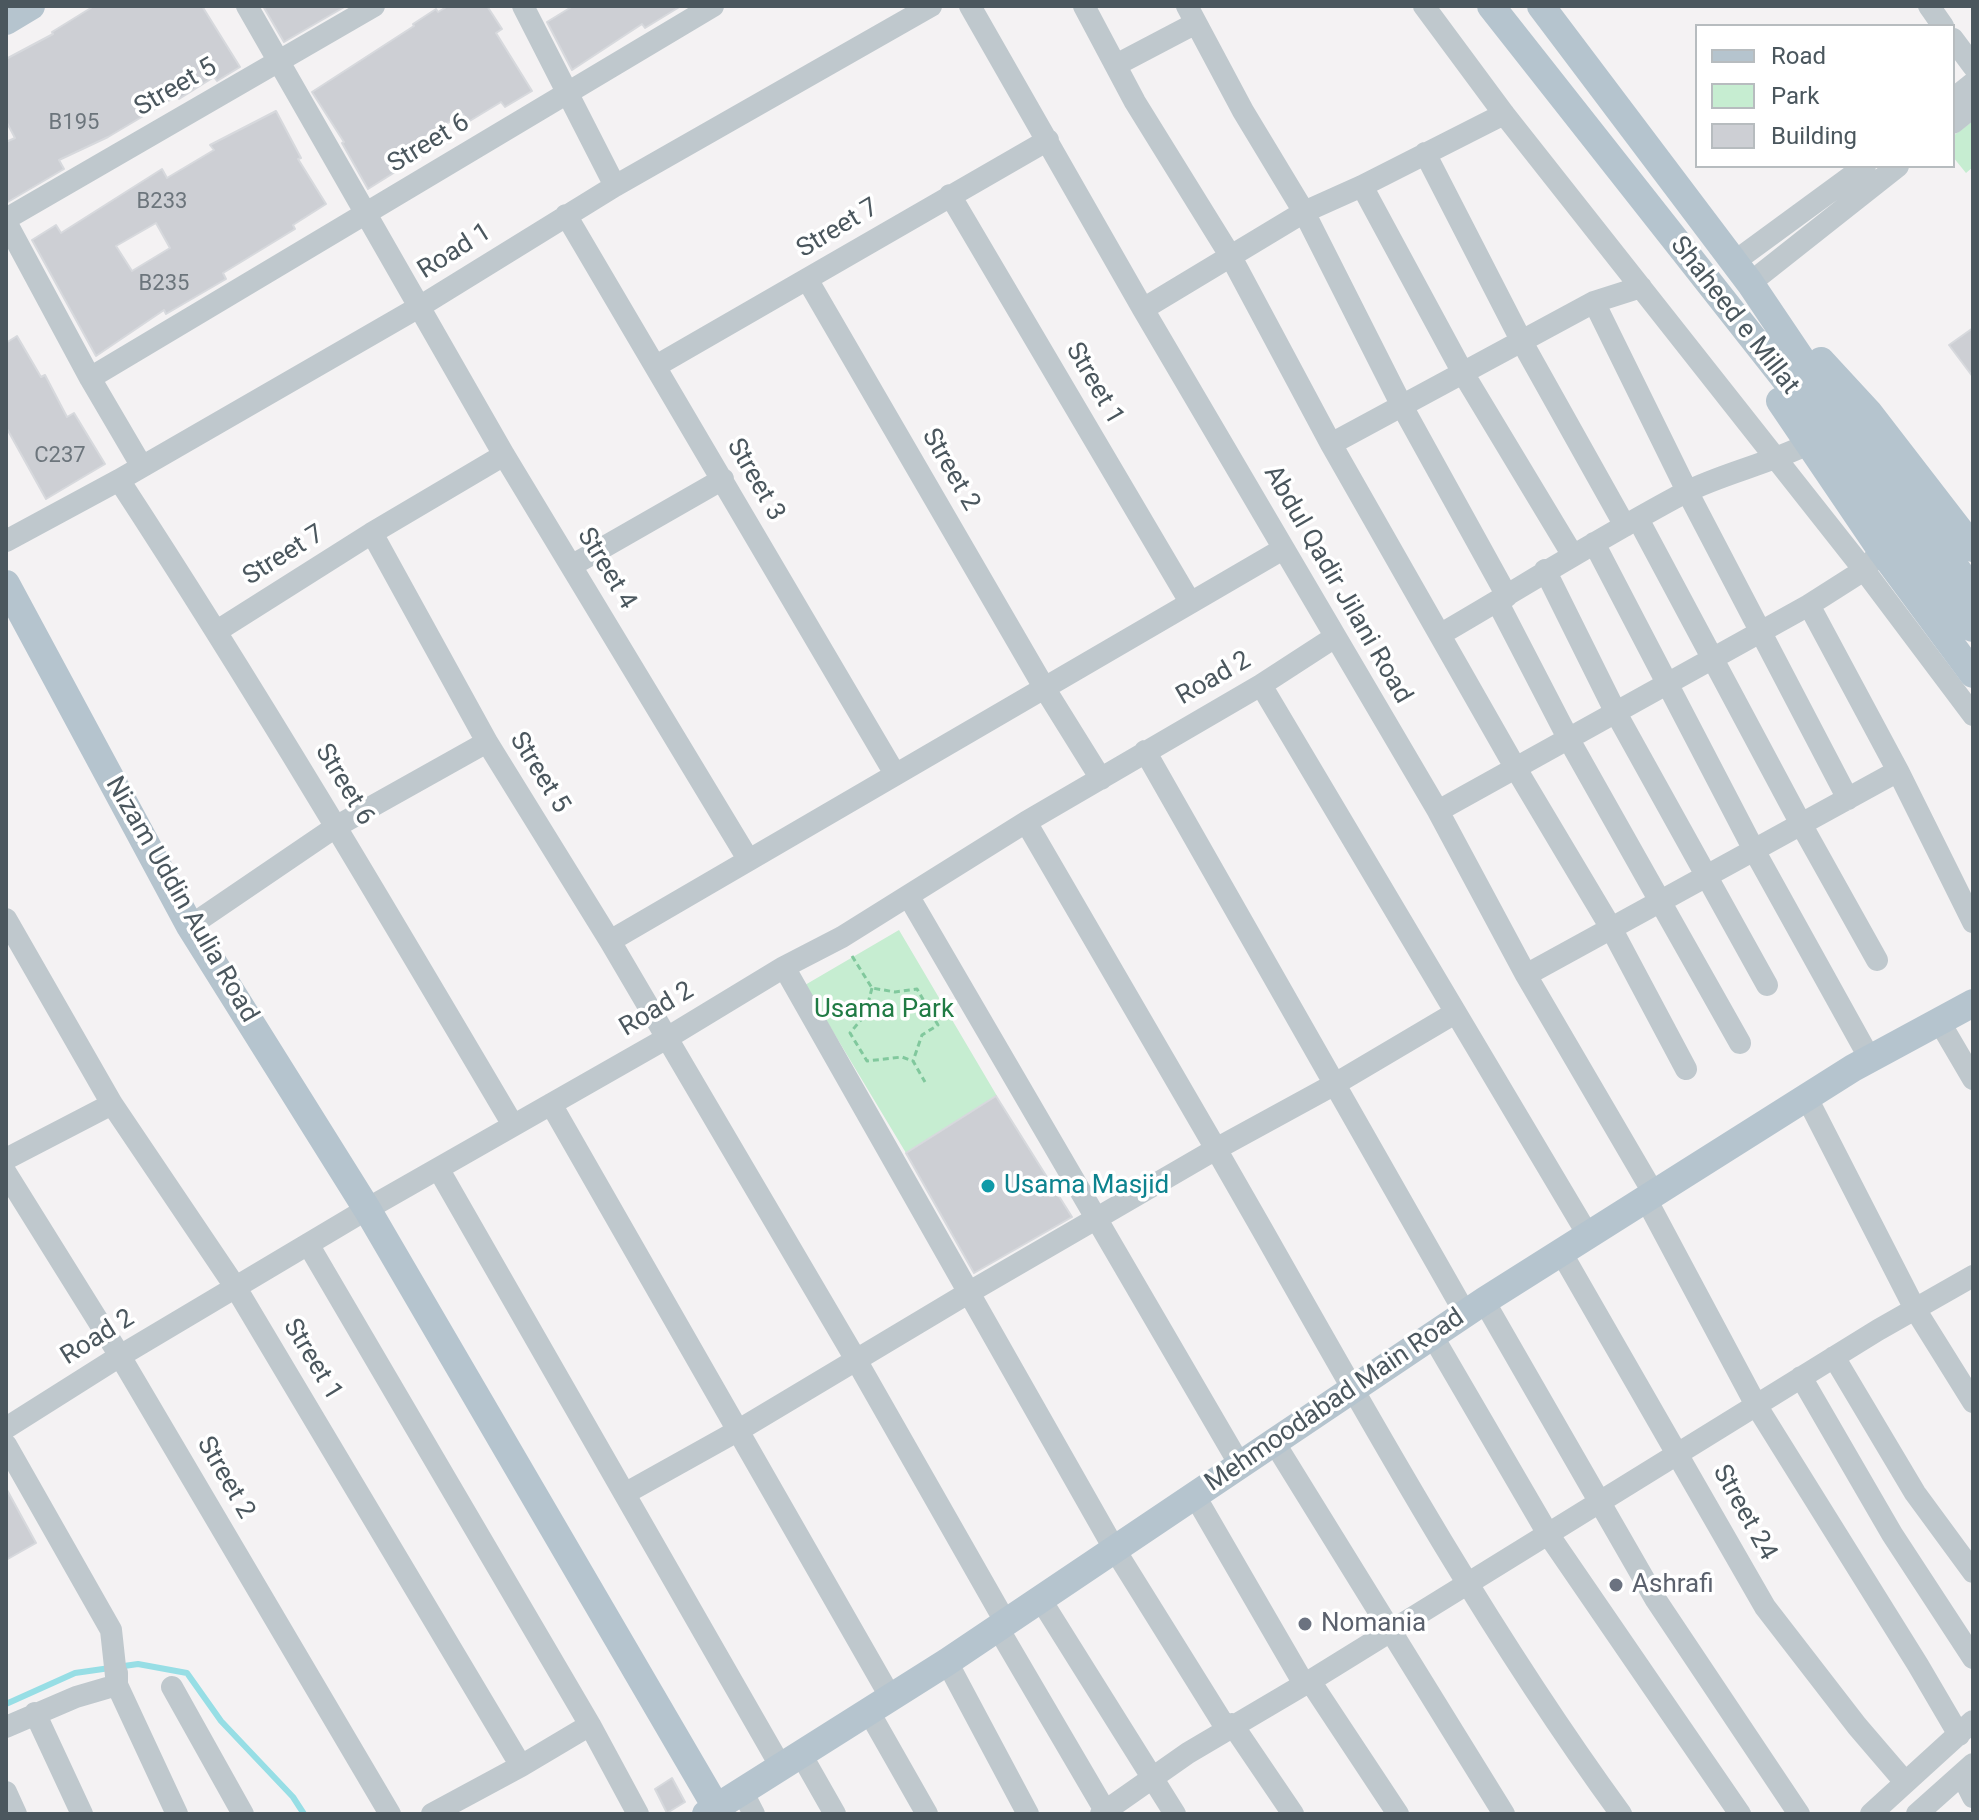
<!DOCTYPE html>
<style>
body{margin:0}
#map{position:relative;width:1979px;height:1820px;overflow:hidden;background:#f4f2f3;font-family:Roboto,sans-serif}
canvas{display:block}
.frame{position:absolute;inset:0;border:8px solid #4b575e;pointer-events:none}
.legend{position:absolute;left:1695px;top:24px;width:260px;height:144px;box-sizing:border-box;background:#fff;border:2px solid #b7bcbf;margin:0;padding:10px 14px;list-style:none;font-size:24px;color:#4b575e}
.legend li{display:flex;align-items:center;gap:16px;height:40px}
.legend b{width:40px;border:2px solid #b7bcbf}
</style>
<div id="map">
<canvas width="1979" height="1820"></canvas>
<div class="frame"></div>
<ul class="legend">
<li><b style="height:10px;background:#b5c4ce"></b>Road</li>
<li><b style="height:22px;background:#c6edd1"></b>Park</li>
<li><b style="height:22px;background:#cdcfd4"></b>Building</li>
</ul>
</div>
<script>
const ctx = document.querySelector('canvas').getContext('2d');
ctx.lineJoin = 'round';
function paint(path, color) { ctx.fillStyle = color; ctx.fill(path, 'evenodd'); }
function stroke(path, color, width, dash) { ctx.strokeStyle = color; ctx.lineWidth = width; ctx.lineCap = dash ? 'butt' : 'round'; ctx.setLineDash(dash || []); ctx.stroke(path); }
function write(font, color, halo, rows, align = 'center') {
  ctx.font = font + ' Roboto,sans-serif'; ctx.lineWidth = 7; ctx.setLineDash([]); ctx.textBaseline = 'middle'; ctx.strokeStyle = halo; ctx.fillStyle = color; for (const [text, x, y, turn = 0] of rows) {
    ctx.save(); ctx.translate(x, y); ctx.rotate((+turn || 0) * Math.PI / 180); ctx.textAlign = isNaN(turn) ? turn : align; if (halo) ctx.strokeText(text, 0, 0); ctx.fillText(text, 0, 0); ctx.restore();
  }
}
paint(new Path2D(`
 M1973,121V167L1966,173L1953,157V136Z
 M899,930L997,1096L906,1153L805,985Z`), '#c6edd1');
stroke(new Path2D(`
 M6,1704L75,1673L138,1664L187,1673L221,1721L293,1797L304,1814`), '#97dee5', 6);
const building = new Path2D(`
 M94,6H202L240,67L217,81L214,77L179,99L177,96L108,137L59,160L64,169L6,203V142L15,138L6,121V59L53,34L52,32Z
 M263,6H346L284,42Z
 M448,6H487L502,29L496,33L532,91L505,107L501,102L468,122L463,114L419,140L427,152L368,189L342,143L344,142L312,92L414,26L413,24L436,9L438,12Z
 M573,6H681L645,28L642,24L572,70L547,22Z
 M276,111L301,158L298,159L326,204L293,225L295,229L223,273L226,279L166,314L164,310L96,356L32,240L56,225L61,233L162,169L167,178L214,150L210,145ZM156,223L170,248L132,271L116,246Z
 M1973,328V377L1949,345Z
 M17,336L41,377L45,375L67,417L74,413L105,464L46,499L6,427V343Z
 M996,1096L1072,1217L974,1273L906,1153Z
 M6,1488L36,1543L6,1560Z
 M672,1778L685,1802L667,1813L655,1789Z`);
paint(building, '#cdcfd4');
stroke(building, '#d7d9dd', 2);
stroke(new Path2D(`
 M852,956L872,988L895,992L917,989L938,1025L922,1035L913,1061L925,1082
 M872,988L865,1015L850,1033L867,1061L902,1057L913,1061`), '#81c89d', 3, [6, 4]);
stroke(new Path2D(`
 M247,6L504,455L748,859
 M523,6L615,186
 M970,6L1143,309L1438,811L1526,975L1654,1194
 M1084,6L1135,102L1231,257L1331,444L1515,767L1611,928L1686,1069
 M1187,6L1243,111L1304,212L1402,406L1507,596
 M1424,6L1504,114L1864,570L1973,715
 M1929,6L1943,26
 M1953,39L1973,66
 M1116,65L1196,23
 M1953,99L1973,83
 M1953,123L1973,107
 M1425,153L1522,342L1625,526
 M1362,186L1463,373L1572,554
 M950,195L1190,602
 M566,215L895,774
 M6,219L374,6
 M6,222L90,378L141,465
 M1734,262L1865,166
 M807,279L1045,689L1101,779
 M1750,283L1898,166
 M1594,302L1687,491L1848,799
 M1143,309L1304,212L1362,186L1504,114
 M656,366L1048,140
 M90,378L713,6
 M1331,444L1594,302L1641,287
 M119,480C257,691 385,908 513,1125
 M1638,519L1801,824L1877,960
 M372,533L487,742L610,941L855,1358L1006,1623
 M6,541L119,480L419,307L615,186L931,6
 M1594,543L1754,850L1870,1059
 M571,566L723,479
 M1545,570L1616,713L1767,985
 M1497,601L1568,738L1740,1043
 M1809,605L1898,771L1973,922
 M217,631L372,533L504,455
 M1441,634C1522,587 1601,537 1684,493C1721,474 1768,464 1808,444
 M1261,685L1588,1235
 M1145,751L1465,1313
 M1438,811L1809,605L1864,570L1873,560
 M1026,822C1105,958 1185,1094 1263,1231C1375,1429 1487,1630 1621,1814
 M909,897L1240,1465
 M6,919L112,1104L236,1288L521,1766
 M190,926L337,826L487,742
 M610,941L1283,549
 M784,967L1115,1550L1226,1728
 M1526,975L1898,771
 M1939,1021L1973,1079
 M1807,1098L1915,1309L1973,1402
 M551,1104L891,1698
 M6,1159L112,1104
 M439,1170L781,1767
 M6,1173L120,1356L390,1814
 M1646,1199L1756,1405L1918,1665L1959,1735
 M308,1244L590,1725L638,1814
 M1561,1252L1765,1607L1857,1726L1905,1782
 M1484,1301L1656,1600L1799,1814
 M1432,1335L1548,1534L1740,1814
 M1834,1357L1915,1493L1973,1572
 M1801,1377L1892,1534L1973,1658
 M6,1428L120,1356L367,1209L667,1038L784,967L842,937L1026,822L1261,685L1335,637
 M1274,1442L1504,1814
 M6,1445L111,1630L117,1685L177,1814
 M626,1493L739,1430L968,1293L1216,1149L1335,1084L1455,1013
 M1195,1496L1304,1684
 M1041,1600L1175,1814
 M998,1628L1107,1814
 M947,1662L1028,1814
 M1310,1681L1398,1814
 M172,1687L243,1814
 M869,1712L927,1814
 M35,1713L82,1814
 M1232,1724L1293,1814
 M6,1727L76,1697L117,1685V1673
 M802,1756L835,1814
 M1962,1775L1973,1797
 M742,1791L754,1814
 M6,1792L16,1814
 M432,1814L521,1766L590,1725
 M1101,1814L1188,1753L1310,1681L1878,1330L1973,1276
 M1871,1814L1973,1721
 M1917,1814L1973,1764`), '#bfc8cd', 22);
stroke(new Path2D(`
 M1491,6L1796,393L1973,628
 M1541,6L1750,283L1814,378L1973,591
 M6,21L31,6
 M1821,361L1869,413L1973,548
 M1780,401L1881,550L1973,674
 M6,584L190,926L367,1209L716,1807
 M706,1814L947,1662L1484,1301L1853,1068L1973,1003`), '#b5c4ce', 28);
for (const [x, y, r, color] of [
 [988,1186,8,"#0f9aa8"],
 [1616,1585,8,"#6b7280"],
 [1305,1624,8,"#6b7280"]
]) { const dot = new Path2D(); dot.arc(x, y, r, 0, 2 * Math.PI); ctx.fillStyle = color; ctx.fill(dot); stroke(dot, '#fff', 3); }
write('22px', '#6c757c', null, [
 ["B195",74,123],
 ["B233",162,202],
 ["B235",164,284],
 ["C237",60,456]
]);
write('26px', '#4b575e', '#fff', [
 ["Street 5",176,88,-30],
 ["Street 6",429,144,-31],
 ["Street 7",838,229,-31],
 ["Road 1",455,252,-32],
 ["Shaheed e Millat",1734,316,52],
 ["Street 1",1094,384,60],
 ["Street 2",950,470,60],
 ["Street 3",755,480,60],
 ["Street 7",284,556,-32],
 ["Street 4",606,569,59],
 ["Abdul Qadir Jilani Road",1337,585,60],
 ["Road 2",1214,679,-30],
 ["Street 5",539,773,58],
 ["Street 6",344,785,59],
 ["Nizam Uddin Aulia Road",181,900,60],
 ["Road 2",657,1010,-31],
 ["Road 2",98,1338,-32],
 ["Street 1",312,1360,59],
 ["Mehmoodabad Main Road",1335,1401,-34],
 ["Street 2",225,1478,60],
 ["Street 24",1744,1513,61]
]);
write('26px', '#207b44', '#fff', [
 ["Usama Park",884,1010]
]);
write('26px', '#0d838f', '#fff', [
 ["Usama Masjid",1004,1186]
], 'left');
write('26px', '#5b616d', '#fff', [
 ["Ashrafi",1632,1585],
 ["Nomania",1321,1624]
], 'left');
</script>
